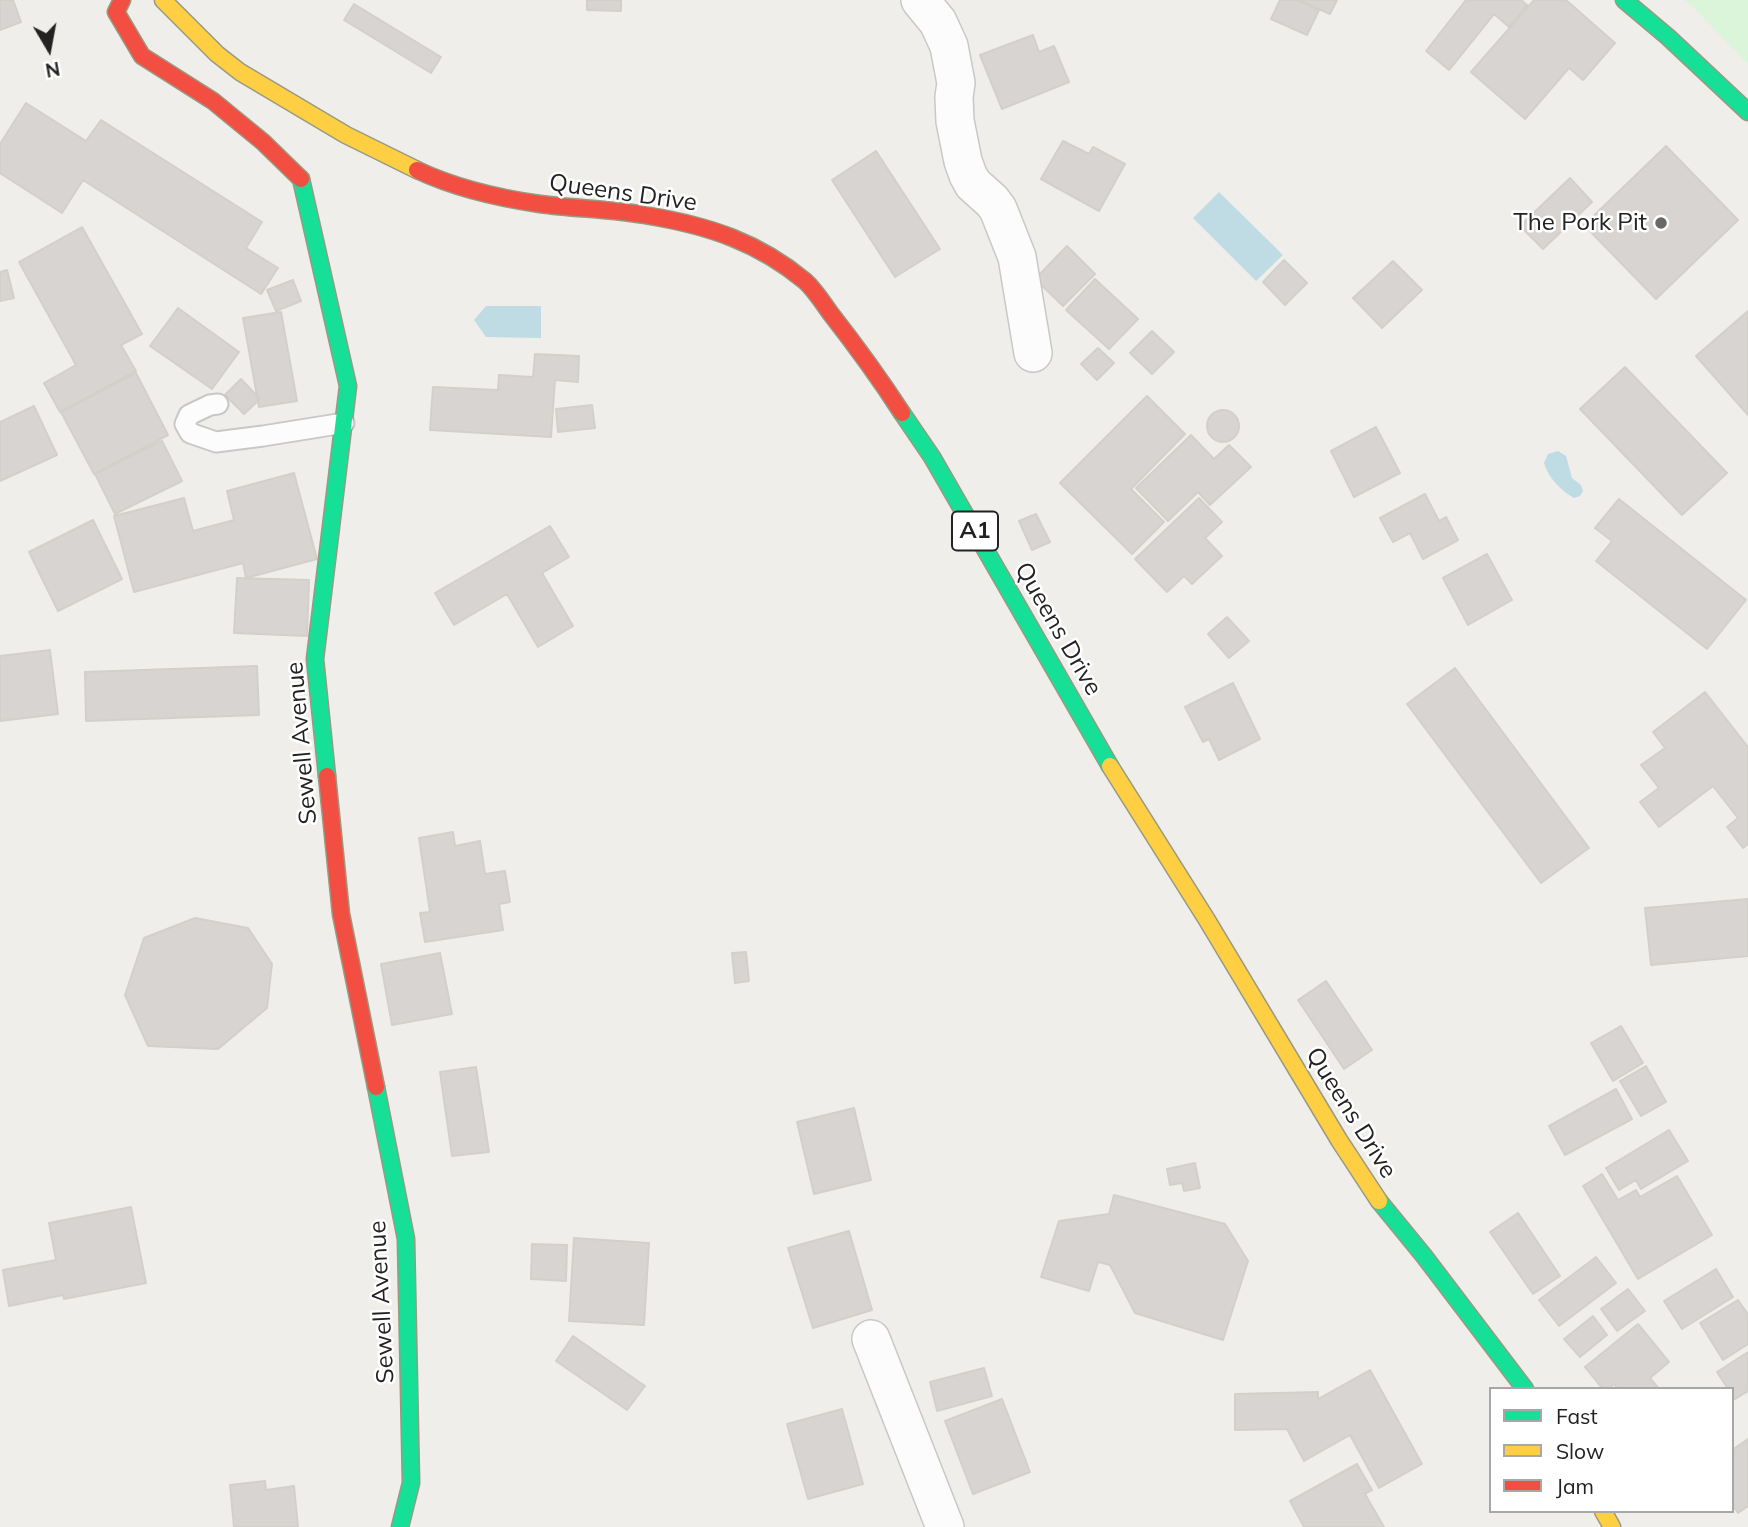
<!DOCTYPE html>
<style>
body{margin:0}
#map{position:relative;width:1748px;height:1527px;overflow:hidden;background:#f0eeeb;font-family:Mulish,sans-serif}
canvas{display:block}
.legend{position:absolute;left:1489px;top:1387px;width:245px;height:126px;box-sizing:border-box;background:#fff;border:2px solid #a7a7a7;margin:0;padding:9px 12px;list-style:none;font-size:21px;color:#222}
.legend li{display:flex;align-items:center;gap:14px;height:35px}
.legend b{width:35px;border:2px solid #a7a7a7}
.north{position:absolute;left:14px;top:14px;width:70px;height:70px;-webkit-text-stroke:5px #fff;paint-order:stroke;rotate:170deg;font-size:19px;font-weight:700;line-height:28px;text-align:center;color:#222}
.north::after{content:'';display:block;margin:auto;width:24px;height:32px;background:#222;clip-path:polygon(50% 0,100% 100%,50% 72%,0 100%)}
</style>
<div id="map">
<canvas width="1748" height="1527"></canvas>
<ul class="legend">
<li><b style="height:9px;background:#16e098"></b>Fast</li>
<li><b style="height:9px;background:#ffcf43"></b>Slow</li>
<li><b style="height:9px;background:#f24e42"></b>Jam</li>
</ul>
<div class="north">N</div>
</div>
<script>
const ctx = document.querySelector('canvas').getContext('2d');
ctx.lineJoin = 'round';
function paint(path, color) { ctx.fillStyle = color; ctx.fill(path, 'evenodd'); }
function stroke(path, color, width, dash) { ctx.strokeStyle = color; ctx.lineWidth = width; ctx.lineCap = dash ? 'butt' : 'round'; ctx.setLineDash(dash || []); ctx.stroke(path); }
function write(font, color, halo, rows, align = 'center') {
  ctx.font = font + ' Mulish,sans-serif'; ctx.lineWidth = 5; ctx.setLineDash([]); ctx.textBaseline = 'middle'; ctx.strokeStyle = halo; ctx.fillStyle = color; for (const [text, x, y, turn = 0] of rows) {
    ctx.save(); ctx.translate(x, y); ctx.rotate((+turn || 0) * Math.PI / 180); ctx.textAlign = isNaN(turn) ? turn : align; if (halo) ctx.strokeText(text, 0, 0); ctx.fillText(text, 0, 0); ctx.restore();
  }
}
paint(new Path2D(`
 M1685,0H1748V64L1692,6Z`), '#daf5da');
paint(new Path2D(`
 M1219,192L1283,255L1256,281L1193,218Z
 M486,306H541V338L486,337L474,320Z
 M1558,451L1566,456L1572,478L1581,485L1583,491L1580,496L1574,498C1561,491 1548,477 1544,463L1548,454Z`), '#bfdbe3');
const building = new Path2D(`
 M0,0H13L21,22L0,30Z
 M587,0H621V11L587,10Z
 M1280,0H1297L1319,10L1307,35L1271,19Z
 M1299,0H1337L1330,14Z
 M1466,0H1521L1527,5L1509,27L1494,14L1449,70L1426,51Z
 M1534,0H1566L1615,43L1583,80L1569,68L1525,119L1471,72Z
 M354,4L441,57L431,73L344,20Z
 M1033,35L1039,52L1054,46L1069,82L1002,109L980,55Z
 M26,103L86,141L101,120L262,222L246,248L278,268L261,294L83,180L62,213L0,173V144Z
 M1063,141L1089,154L1093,147L1125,164L1099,211L1041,179Z
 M1666,146L1738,220L1656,299L1584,225Z
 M876,151L940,249L895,277L832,180Z
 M1570,178L1592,202L1543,249L1520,226Z
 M82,227L142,334L121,345L136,371L60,412L44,383L76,365L19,262Z
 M1067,246L1095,274L1063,306L1035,279Z
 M1284,260L1307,283L1285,305L1263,282Z
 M1393,261L1422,290L1382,328L1353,298Z
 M7,270L14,298L0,301V272Z
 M1095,279L1138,319L1109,349L1066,310Z
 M293,280L301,301L276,311L267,290Z
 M178,308L239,352L212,389L150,346Z
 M1748,311V415L1696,356Z
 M281,312L297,401L259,407L243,318Z
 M1152,331L1174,352L1152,374L1130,353Z
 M1098,348L1114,363L1097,380L1081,364Z
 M535,354L579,356L578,382L555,380L551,437L430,430L433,387L498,390L499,375L533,377Z
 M1625,367L1727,473L1682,515L1580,409Z
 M136,373L168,435L94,474L61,412Z
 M241,379L260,399L244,414L225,395Z
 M1147,396L1185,434L1131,489L1164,522L1132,554L1060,483Z
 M592,405L595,428L558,432L556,409Z
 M34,406L57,455L0,481V422Z
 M1207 426a16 16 0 1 1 32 0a16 16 0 1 1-32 0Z
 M1376,427L1400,473L1354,497L1331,451Z
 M1191,435L1214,459L1229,445L1251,467L1210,505L1198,492L1168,521L1136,488Z
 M162,441L182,481L115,514L95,474Z
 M294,473L317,559L246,578L243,563L134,592L114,516L184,498L193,531L234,520L227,491Z
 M1425,494L1439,521L1446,517L1458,540L1423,559L1410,533L1393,542L1380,518Z
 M1199,498L1222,522L1205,538L1222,556L1192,584L1184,576L1167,592L1135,559Z
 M1619,499L1746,600L1707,649L1596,561L1612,541L1595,528Z
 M1036,514L1050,542L1032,550L1019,521Z
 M93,520L122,579L58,611L29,552Z
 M550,526L569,557L542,573L573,626L538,647L507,594L454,625L435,593Z
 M1487,554L1512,600L1468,625L1443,578Z
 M237,578L309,580L307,636L234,633Z
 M1227,617L1249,641L1229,658L1208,634Z
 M50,650L58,714L0,721V656Z
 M257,666L259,715L86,721L85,672Z
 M1455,668L1589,848L1541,883L1407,704Z
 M1233,683L1260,739L1219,760L1209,739L1203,742L1185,707Z
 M1705,692L1748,747V844L1743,848L1727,827L1738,818L1713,786L1659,827L1640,802L1659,788L1641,765L1665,748L1653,732Z
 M453,832L455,846L480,841L485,874L505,871L510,902L499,904L503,930L425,942L420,913L430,912L419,838Z
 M1748,899V956L1651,965L1645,908Z
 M195,918L248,928L272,964L267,1008L218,1049L148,1046L125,995L144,938Z
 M746,952L749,981L735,983L732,953Z
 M440,953L452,1014L392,1025L381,964Z
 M1326,981L1372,1050L1344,1069L1298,1000Z
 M1621,1026L1643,1063L1613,1081L1591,1043Z
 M1646,1066L1666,1102L1641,1116L1620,1081Z
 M476,1067L489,1152L452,1156L440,1072Z
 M1616,1089L1632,1119L1565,1155L1549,1126Z
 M854,1108L871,1180L814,1194L797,1122Z
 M1669,1130L1688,1161L1641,1189L1636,1180L1619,1190L1606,1168Z
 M1195,1163L1200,1188L1184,1191L1182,1183L1170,1185L1167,1169Z
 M1602,1174L1618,1200L1636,1190L1640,1197L1677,1176L1712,1235L1638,1279L1583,1186Z
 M1114,1195L1225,1224L1248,1261L1223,1340L1135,1313L1110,1265L1098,1262L1089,1291L1041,1277L1059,1221L1109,1214Z
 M131,1207L146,1283L64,1299L63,1295L9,1306L3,1270L56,1260L49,1223Z
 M1518,1213L1560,1276L1533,1294L1490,1232Z
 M849,1231L872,1310L813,1328L788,1248Z
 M574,1238L649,1243L644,1325L569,1321Z
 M532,1244L567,1245L566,1281L531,1279Z
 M1596,1257L1616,1283L1559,1326L1539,1300Z
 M1716,1269L1733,1297L1682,1329L1664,1301Z
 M1628,1289L1645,1311L1617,1331L1601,1309Z
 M1738,1300L1747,1313H1748V1344L1723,1360L1700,1323Z
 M1593,1316L1607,1335L1580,1357L1564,1339Z
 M1638,1324L1669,1362L1650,1378L1659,1389H1618L1614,1384L1609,1389H1603L1585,1367Z
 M573,1336L645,1386L627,1410L556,1361Z
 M1748,1352V1391L1735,1399L1732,1394V1389H1728L1717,1372Z
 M984,1368L992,1396L937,1411L930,1382Z
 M1370,1370L1422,1464L1379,1488L1350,1435L1304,1461L1287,1429L1235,1430V1394L1318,1392V1399Z
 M1002,1399L1030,1472L973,1494L945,1421Z
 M842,1409L863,1484L808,1499L787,1424Z
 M1748,1439V1506L1738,1513L1732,1504V1450Z
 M1357,1464L1372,1490L1365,1494L1384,1527H1304L1290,1501Z
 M265,1481L266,1490L294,1486L298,1527H234L230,1485Z`);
paint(building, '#d7d4d2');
stroke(building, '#d3d0cc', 2);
const lane = new Path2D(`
 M218,404L210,405L189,415L185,424L190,433L216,442L263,436L344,423`);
const street = new Path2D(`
 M920,0L938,22L949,46L956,83L954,97L955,121L963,161L968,175L973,184L992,201L998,209L1017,257L1033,353
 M871,1339L945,1527`);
const fast = new Path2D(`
 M1624,0L1668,37L1748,112
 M301,179L348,386L315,659L327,776
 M902,413L932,457L1110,766
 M376,1087L406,1239L411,1483L400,1527
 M1379,1201L1424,1256L1525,1389`);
const slow = new Path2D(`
 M163,0L217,54L240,72L346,135L417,170
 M1110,766L1207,920L1339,1140L1379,1201
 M1603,1511L1612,1527`);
const jam = new Path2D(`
 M122,0L116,12L142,56L213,101L263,142L301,179
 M417,170C455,188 498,198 540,204C576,209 614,209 650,216C709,226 758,242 805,281C815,290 823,303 831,314C856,346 880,379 902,413
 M327,776L341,914L376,1087`);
stroke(lane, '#c9c8c7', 23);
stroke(street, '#c9c8c7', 40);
stroke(fast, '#999a82', 19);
stroke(slow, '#999a82', 19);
stroke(jam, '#999a82', 19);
stroke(lane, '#fdfcfc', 19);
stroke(street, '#fdfcfc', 37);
stroke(fast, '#16e098', 16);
stroke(slow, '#ffcf43', 16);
stroke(jam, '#f24e42', 16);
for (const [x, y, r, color] of [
 [1661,223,7,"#6a6968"]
]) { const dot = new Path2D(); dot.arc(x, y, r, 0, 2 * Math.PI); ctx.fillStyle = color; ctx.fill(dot); stroke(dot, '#fff', 2.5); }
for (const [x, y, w] of [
 [975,531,46]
]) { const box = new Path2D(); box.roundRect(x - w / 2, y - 19.5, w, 39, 5); ctx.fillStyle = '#fff'; ctx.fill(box); stroke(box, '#222', 2); }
write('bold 23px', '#222', null, [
 ["A1",975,531]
]);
write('24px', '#222', '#fff', [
 ["Queens Drive",623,193,8],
 ["Queens Drive",1058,629,60],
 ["Sewell Avenue",302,743,-95],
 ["Queens Drive",1351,1113,58],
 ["Sewell Avenue",382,1302,-93]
]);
write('24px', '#222', '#fff', [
 ["The Pork Pit",1647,223]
], 'right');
</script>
